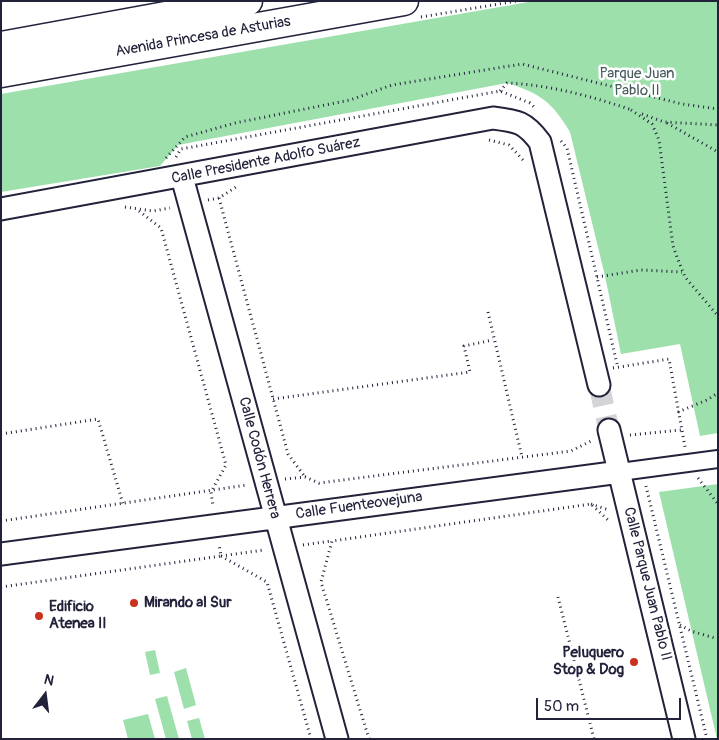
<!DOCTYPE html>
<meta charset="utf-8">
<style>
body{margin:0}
#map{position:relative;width:719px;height:740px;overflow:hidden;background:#fff;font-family:Pangolin,sans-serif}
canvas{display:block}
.frame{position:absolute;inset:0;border:2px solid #22223b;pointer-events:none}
.north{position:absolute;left:20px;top:670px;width:50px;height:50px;-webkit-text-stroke:4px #fff;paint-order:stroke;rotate:15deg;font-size:14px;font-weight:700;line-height:20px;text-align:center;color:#22223b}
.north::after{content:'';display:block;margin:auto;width:18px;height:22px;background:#22223b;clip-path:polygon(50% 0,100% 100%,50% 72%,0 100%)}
.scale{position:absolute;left:536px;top:698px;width:145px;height:22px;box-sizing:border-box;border:2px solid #22223b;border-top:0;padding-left:6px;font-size:15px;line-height:18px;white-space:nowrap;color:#22223b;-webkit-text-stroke:4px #fff;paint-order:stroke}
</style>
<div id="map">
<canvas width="719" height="740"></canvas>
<div class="frame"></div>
<div class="north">N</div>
<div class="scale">50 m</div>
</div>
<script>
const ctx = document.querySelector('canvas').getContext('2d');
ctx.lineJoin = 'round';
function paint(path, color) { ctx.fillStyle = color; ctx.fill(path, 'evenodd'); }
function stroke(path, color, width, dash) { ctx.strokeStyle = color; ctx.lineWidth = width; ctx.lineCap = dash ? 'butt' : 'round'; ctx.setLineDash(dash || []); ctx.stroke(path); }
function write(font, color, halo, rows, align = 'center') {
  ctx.font = font + ' Pangolin,sans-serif'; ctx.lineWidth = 5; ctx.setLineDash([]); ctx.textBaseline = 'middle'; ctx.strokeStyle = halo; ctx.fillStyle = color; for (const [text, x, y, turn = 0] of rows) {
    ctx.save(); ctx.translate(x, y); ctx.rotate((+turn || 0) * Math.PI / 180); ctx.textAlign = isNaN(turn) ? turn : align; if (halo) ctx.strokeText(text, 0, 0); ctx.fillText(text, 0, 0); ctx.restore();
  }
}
paint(new Path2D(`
 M534,1H718V433L700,436L680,344L621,354L605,276L570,132C552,102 540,93 507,83L178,145L160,166L1,192V94Z
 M718,484V739H717L659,492Z
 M155,650L160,673L150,675L145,652Z
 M186,668L196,705L184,709L174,672Z
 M167,696L179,739H166L155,699Z
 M148,714L155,739H128L123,720Z
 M199,718L205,739H192L187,721Z`), '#9de0ac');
stroke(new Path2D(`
 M599,385L609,430`), '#d3d3d8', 21, [21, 11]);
const pedestrian = new Path2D(`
 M620,472L718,459`);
const minor = new Path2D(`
 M182,177L337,739
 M1,209L493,118C518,121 525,122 540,142L599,385
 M609,430L684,739
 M1,554L620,472`);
const secondary = new Path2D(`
 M1,46L248,1
 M1,73L404,1`);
stroke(pedestrian, '#22223b', 20);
stroke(minor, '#22223b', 25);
stroke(secondary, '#22223b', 31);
stroke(new Path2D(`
 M421,17L517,1
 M500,91L507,83C550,85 591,96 632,110
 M631,110L652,124L659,140L673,246L677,257L685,277L718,316
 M642,114L664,122L718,125
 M667,123L718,152
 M489,140L509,145L523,160
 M561,141L567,148L617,364
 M176,157L181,149L500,91L530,103L534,107
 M166,158L185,137L235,123L350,100L392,85L522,64L682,104L718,109
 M219,198L288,454L305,477
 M208,200L219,198L236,187
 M125,207L153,211L170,208
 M139,211L161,228L226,465L211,492L213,506
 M597,277L641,270L682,272
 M488,312L522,457
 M613,368L669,359L685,447
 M273,399L470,372L464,346L493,340
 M678,412L707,400L718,393
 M1,434L98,419L123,504
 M630,435L681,430
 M698,478L718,504
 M285,479L305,477L319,483L571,451L593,440
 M646,486L707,739
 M591,504L609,510
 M1,521L247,485
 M303,545L331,541
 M221,556L267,582L311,739
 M221,556L264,550
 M1,587L221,556L219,544
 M558,597L594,739
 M680,625L691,631L718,639
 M369,739L321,582L332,541L591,504L610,522`), '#22223b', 3, [1, 4]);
stroke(pedestrian, '#fff', 16);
stroke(minor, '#fff', 21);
stroke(secondary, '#fff', 28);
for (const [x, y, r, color] of [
 [134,603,5,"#c8321e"],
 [39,616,5,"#c8321e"],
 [634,662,5,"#c8321e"]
]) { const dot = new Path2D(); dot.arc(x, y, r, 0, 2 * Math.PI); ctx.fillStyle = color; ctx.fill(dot); stroke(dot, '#fff', 2); }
write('15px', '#22223b', '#fff', [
 ["Avenida Princesa de Asturias",203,37,-10],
 ["Calle Presidente Adolfo Suárez",266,161,-11],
 ["Calle Codón Herrera",259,458,75],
 ["Calle Fuenteovejuna",359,506,-8],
 ["Calle Parque Juan Pablo II",647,584,76]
]);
write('15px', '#475b5d', '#fff', [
 ["Parque Juan",637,74],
 ["Pablo II",637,91]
]);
write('bold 15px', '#22223b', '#fff', [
 ["Mirando al Sur",144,603],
 ["Edificio",49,607],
 ["Atenea II",49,624],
 ["Peluquero",624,653,"right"],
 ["Stop & Dog",624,670,"right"]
], 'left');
</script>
